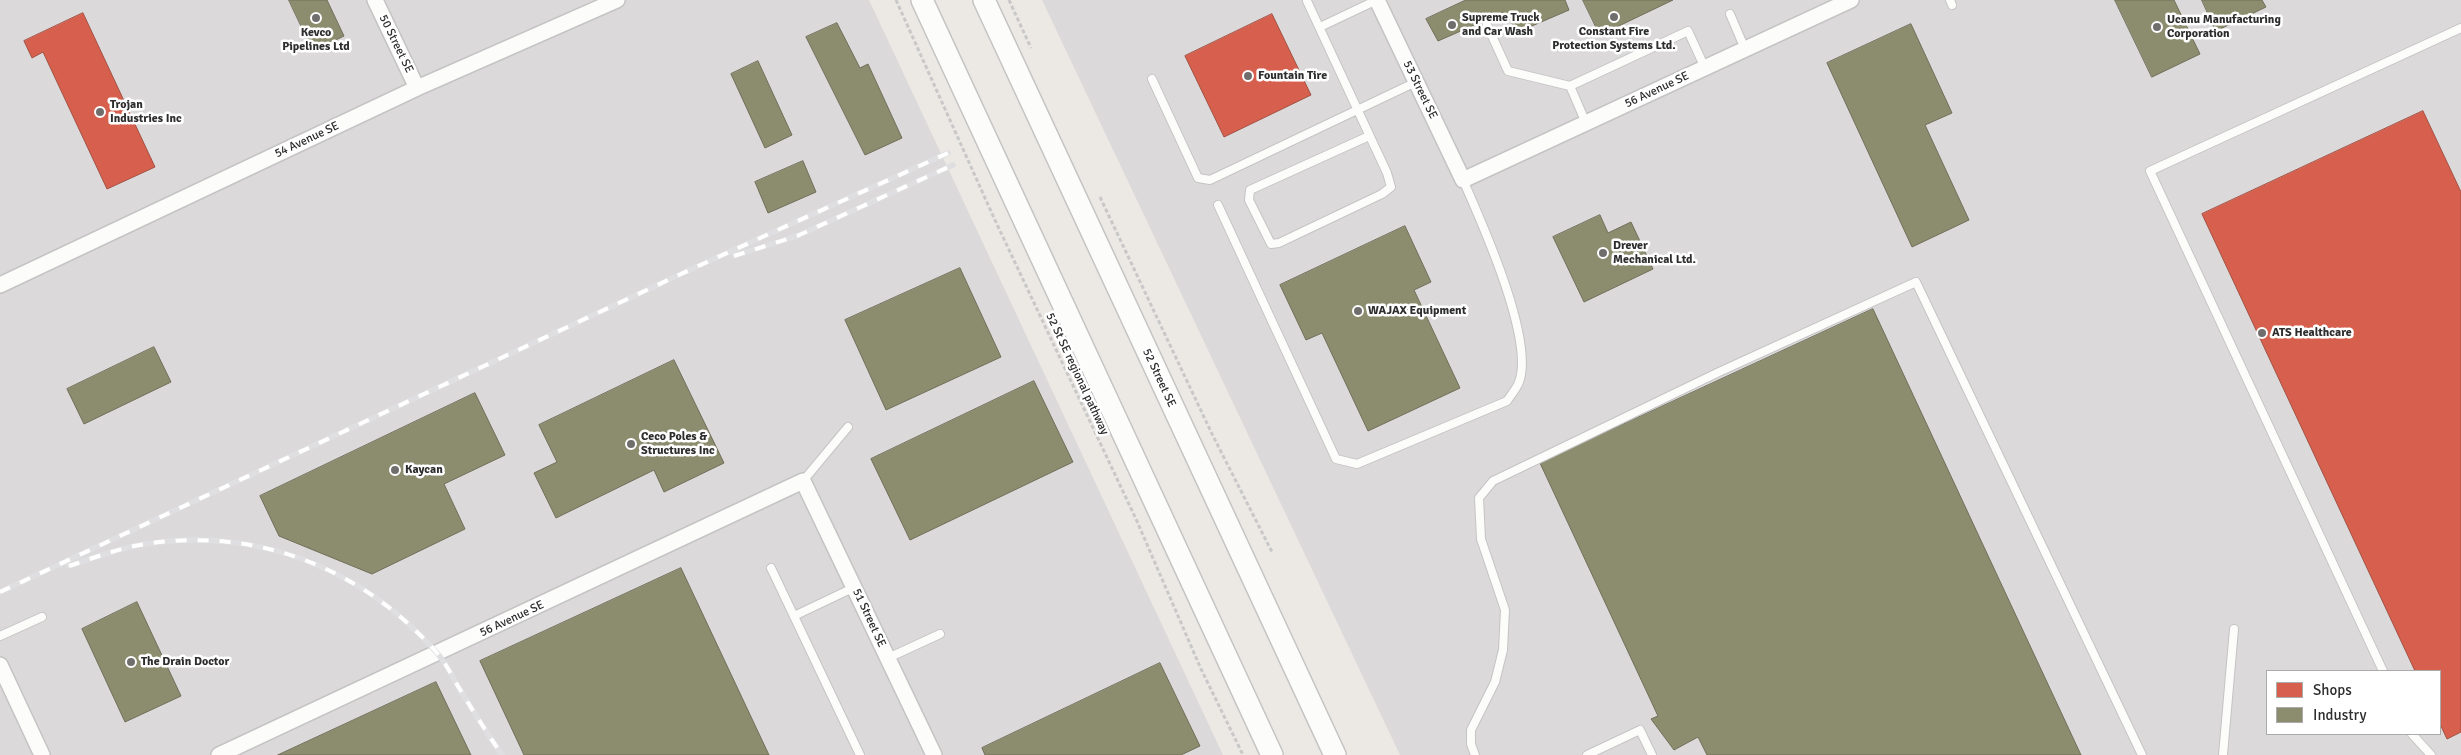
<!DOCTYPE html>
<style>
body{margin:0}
#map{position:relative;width:2461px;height:755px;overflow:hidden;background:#ece8e4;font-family:Signika,sans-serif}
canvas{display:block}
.legend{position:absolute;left:2266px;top:670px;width:175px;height:65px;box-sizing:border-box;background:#fff;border:1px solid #ababab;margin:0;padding:6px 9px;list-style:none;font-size:15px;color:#2d2d2d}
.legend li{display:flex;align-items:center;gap:10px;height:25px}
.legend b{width:25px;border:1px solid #ababab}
</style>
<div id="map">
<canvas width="2461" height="755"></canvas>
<ul class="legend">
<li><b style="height:14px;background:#d6604d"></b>Shops</li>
<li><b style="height:14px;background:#8c8c6e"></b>Industry</li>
</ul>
</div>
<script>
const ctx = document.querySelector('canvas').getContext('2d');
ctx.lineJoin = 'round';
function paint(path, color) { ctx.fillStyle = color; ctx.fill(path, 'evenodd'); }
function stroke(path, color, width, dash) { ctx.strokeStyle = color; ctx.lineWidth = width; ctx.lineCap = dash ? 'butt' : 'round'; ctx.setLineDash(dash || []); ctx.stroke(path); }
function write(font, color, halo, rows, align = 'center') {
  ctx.font = font + ' Signika,sans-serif'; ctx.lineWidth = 5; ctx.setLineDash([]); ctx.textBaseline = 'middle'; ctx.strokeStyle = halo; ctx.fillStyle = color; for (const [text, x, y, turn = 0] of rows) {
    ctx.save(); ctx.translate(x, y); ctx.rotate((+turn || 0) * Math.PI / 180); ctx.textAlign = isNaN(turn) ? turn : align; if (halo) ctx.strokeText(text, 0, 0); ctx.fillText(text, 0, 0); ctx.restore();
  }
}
paint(new Path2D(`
 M0,0H869L1223,755H0Z
 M1042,0H2461V755H1400ZM2267,671H2440V734H2267Z`), '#dcd9db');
const shops = new Path2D(`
 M83,13L155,167L107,189L43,52L32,58L24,41Z
 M1272,14L1311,95L1224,137L1185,56Z
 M2423,111L2461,192V732L2447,739L2440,724V671H2415L2202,214Z`);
paint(shops, '#d6604d');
stroke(shops, '#a35143', 1);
const industry = new Path2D(`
 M289,0H327L344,36L313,51Z
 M1466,0H1565L1569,10L1518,32L1504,12L1438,41L1426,19Z
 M1583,0H1673L1600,35Z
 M2115,0H2174L2200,54L2152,77Z
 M2202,0H2262L2266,7L2216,31Z
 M837,23L860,68L868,64L902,138L865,155L806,37Z
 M1911,24L1952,113L1925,125L1969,220L1912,247L1827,63Z
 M758,61L792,135L765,148L731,74Z
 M803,161L816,192L768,213L755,182Z
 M1600,215L1608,233L1631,222L1653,269L1584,302L1553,237Z
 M1405,226L1431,282L1414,290L1460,388L1368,431L1322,333L1306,340L1280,285Z
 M960,268L1001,357L886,410L845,320Z
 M1873,309L2081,755H1707L1698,737L1674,750L1651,719L1658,716L1540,463Z
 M154,347L171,382L84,424L67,389Z
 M674,360L724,463L664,492L654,470L556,518L534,473L557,462L539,425Z
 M1034,381L1073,462L910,540L871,459Z
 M475,393L505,455L444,484L465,529L372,574L279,536L260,496Z
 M681,568L769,755H524L480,661Z
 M137,602L181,696L125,722L82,629Z
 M1160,663L1200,746L1181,755H985L982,748Z
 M436,682L471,755H278Z`);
paint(industry, '#8c8c6e');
stroke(industry, '#70705a', 1);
const lane = new Path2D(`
 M1950,0L1952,5
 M1307,1L1387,173L1391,187L1382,194L1279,243L1271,244L1249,200L1250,190L1369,136
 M1730,14L1745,49
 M1487,25L1508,71L1570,86L1688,31L1705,68
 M1320,27L1377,0
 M1152,79L1198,178L1210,180L1416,82
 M1570,86L1586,123
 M1218,205L1336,459L1357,464L1507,401C1511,395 1517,388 1519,382C1535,340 1481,221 1463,180
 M803,481L848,427
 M771,568L860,755
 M794,616L855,587
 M0,636L42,617
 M888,658L940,634
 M2383,671L2150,171L2461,28
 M2412,734L2431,755
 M1475,755L1471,744V730L1495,682L1503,650L1505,610L1481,539L1479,498L1493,481L1719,372L1916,282L2142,755
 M1587,755L1640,730L1652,755
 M2223,755L2234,629`);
const street = new Path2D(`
 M375,0L417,88
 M1377,0L1463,180L1851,0
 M0,285L417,88L617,0
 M0,665L42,755
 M219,755L803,481L934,755`);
const secondary = new Path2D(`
 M922,0L1272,755
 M984,0L1335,755`);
stroke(lane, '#c5c4c4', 10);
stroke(street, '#c5c4c4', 18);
stroke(secondary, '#c5c4c4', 24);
stroke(new Path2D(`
 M896,0L994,218L1136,519L1201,669L1243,755
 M1009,0L1031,48
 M1100,197L1213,436L1272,552`), '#c8c8c8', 3, [4, 2.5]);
stroke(lane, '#fcfcfb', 8);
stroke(street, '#fcfcfb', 15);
stroke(secondary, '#fcfcfb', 21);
const rail = new Path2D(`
 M734,256L797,236L953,165
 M69,566C90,559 112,551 134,546C249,524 360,565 437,653C447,664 453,679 461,691C474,713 488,734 502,755
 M0,592L696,267L948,153`);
stroke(rail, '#dfdfe1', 5.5);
stroke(rail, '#fff', 4, [11]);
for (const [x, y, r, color] of [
 [1614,17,5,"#706e6d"],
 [316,18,5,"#706e6d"],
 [1452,25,5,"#706e6d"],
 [2157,27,5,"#706e6d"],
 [1248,76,5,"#706e6d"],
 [100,112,5,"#706e6d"],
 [1603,253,5,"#706e6d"],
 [1358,311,5,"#706e6d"],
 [2262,333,5,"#706e6d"],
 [631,444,5,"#706e6d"],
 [395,470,5,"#706e6d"],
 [131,662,5,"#706e6d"]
]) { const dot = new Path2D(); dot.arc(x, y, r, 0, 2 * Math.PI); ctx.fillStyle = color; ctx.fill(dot); stroke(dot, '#fff', 2); }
write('bold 12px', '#2d2d2d', '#fff', [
 ["Supreme Truck",1462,18],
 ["and Car Wash",1462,32],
 ["Ucanu Manufacturing",2167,20],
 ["Corporation",2167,34],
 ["Constant Fire",1614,32,"center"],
 ["Protection Systems Ltd.",1614,46,"center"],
 ["Kevco",316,33,"center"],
 ["Pipelines Ltd",316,47,"center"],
 ["Fountain Tire",1258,76],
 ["Trojan",110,105],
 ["Industries Inc",110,119],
 ["Drever",1613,246],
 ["Mechanical Ltd.",1613,260],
 ["WAJAX Equipment",1368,311],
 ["ATS Healthcare",2272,333],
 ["Ceco Poles &",641,437],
 ["Structures Inc",641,451],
 ["Kaycan",405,470],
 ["The Drain Doctor",141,662]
], 'left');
write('12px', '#2d2d2d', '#fff', [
 ["50 Street SE",396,44,64],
 ["53 Street SE",1420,90,64],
 ["56 Avenue SE",1657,90,-25],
 ["54 Avenue SE",307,140,-25],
 ["52 St SE regional pathway",1077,374,65],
 ["52 Street SE",1159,378,65],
 ["51 Street SE",869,618,65],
 ["56 Avenue SE",512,619,-25]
]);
</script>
